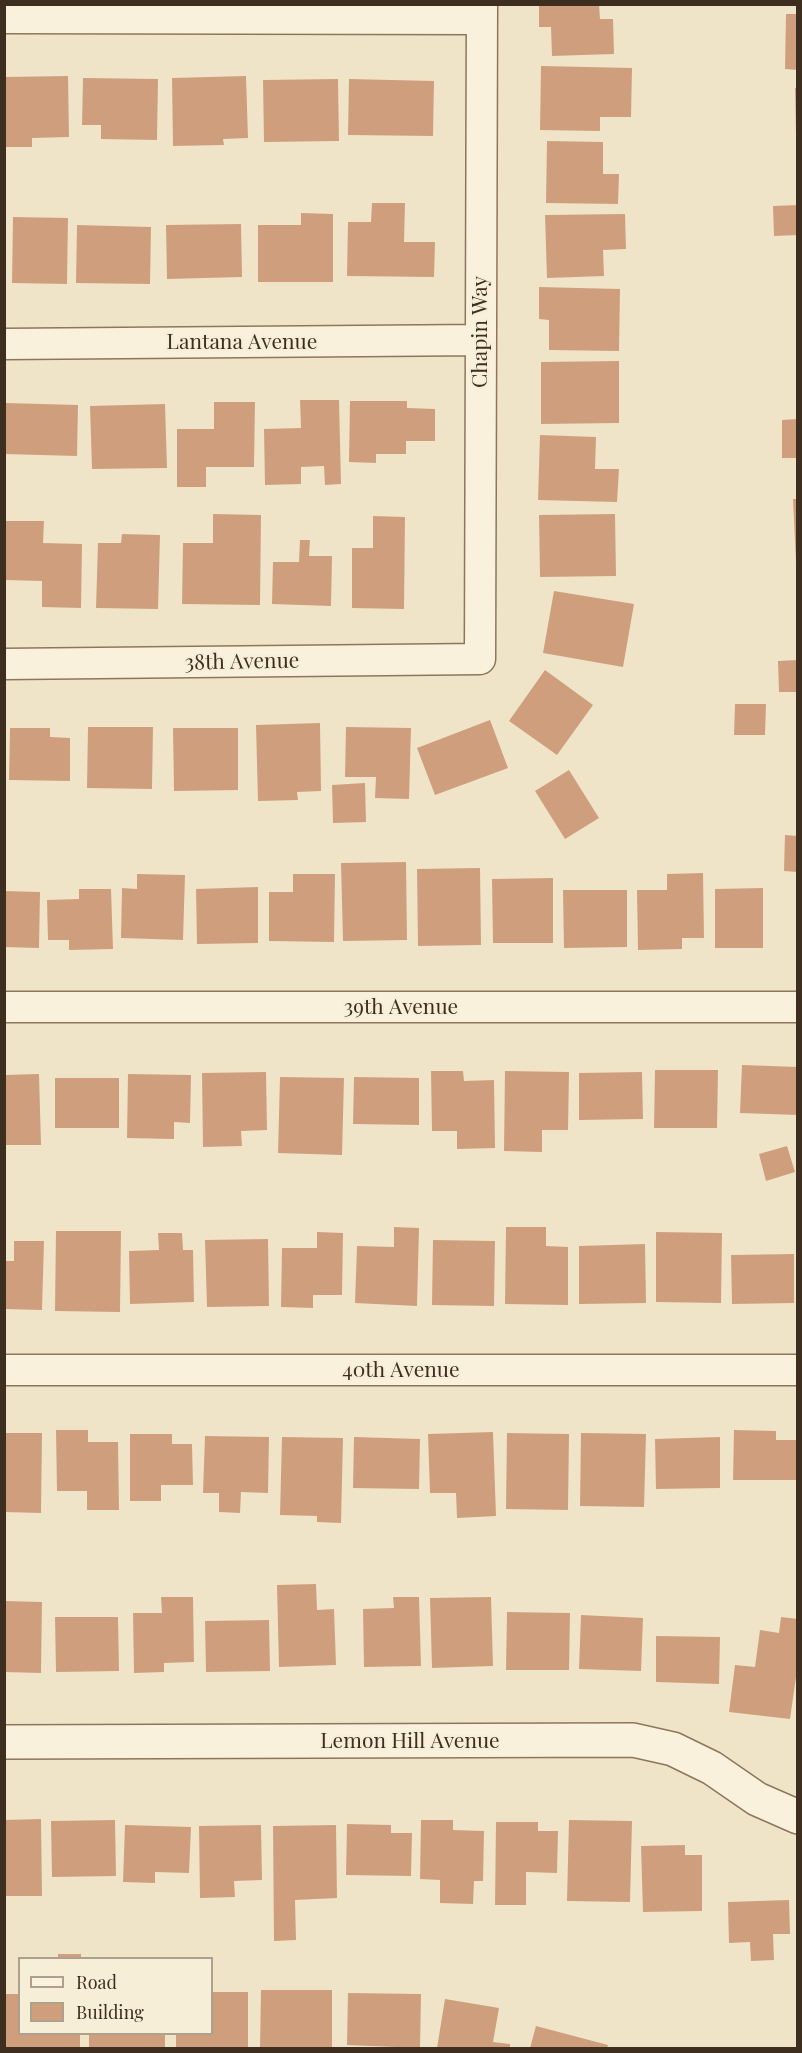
<!DOCTYPE html>
<style>
body{margin:0}
#map{position:relative;width:802px;height:2053px;overflow:hidden;background:#f0e4c8;font-family:"Playfair Display",serif}
canvas{display:block}
.frame{position:absolute;inset:0;border:6px solid #3d2e20;pointer-events:none}
.legend{position:absolute;left:18px;top:1957px;width:195px;height:78px;box-sizing:border-box;background:#f7eed8;border:2px solid #ada18e;margin:0;padding:8px 10px;list-style:none;font-size:18px;color:#3d2e20}
.legend li{display:flex;align-items:center;gap:12px;height:30px}
.legend b{width:30px;border:2px solid #ada18e}
</style>
<div id="map">
<canvas width="802" height="2053"></canvas>
<div class="frame"></div>
<ul class="legend">
<li><b style="height:8px;background:#faf1dc"></b>Road</li>
<li><b style="height:16px;background:#cf9f7d"></b>Building</li>
</ul>
</div>
<script>
const ctx = document.querySelector('canvas').getContext('2d');
ctx.lineJoin = 'round';
function paint(path, color) { ctx.fillStyle = color; ctx.fill(path, 'evenodd'); }
function stroke(path, color, width, dash) { ctx.strokeStyle = color; ctx.lineWidth = width; ctx.lineCap = dash ? 'butt' : 'round'; ctx.setLineDash(dash || []); ctx.stroke(path); }
function write(font, color, halo, rows, align = 'center') {
  ctx.font = font + ' "Playfair Display",serif'; ctx.lineWidth = 4.5; ctx.setLineDash([]); ctx.textBaseline = 'middle'; ctx.strokeStyle = halo; ctx.fillStyle = color; for (const [text, x, y, turn = 0] of rows) {
    ctx.save(); ctx.translate(x, y); ctx.rotate((+turn || 0) * Math.PI / 180); ctx.textAlign = isNaN(turn) ? turn : align; if (halo) ctx.strokeText(text, 0, 0); ctx.fillText(text, 0, 0); ctx.restore();
  }
}
paint(new Path2D(`
 M539,4H599L600,19H613L614,54L552,56L551,27H539Z
 M786,14H798V70L785,69Z
 M541,66L632,68L631,117H600V131L540,130Z
 M68,76L69,137L32,138V147H5L4,77Z
 M246,76L248,138L223,139L224,145L173,146L172,78Z
 M83,78L158,79L157,140L101,139V125H82Z
 M338,79L339,141L264,142L263,80Z
 M349,79L434,81L433,136L348,135Z
 M795,88H798V134H796Z
 M547,141L603,142V174H619L618,204L546,203Z
 M372,203H405L404,242H435L434,277L347,276L348,222H371Z
 M798,205V235L774,236L773,206Z
 M301,213L333,214V282H258V225H301Z
 M625,214L626,249L603,250L604,276L547,278L545,215Z
 M13,217L68,218L67,284L12,283Z
 M241,224L242,277L167,279L166,225Z
 M77,225L151,227L150,284L76,283Z
 M539,287L620,289L619,351L549,350V320L539,319Z
 M619,361V423L541,424V362Z
 M300,400H339L341,484L325,485L324,466L301,467V484L265,485L264,429L301,428Z
 M350,401H407V408L435,409V441H406V454H376V463L349,462Z
 M214,402H255L254,467H206V487H177V429H214Z
 M5,403L78,405L77,456L4,454Z
 M165,404L167,468L92,469L90,406Z
 M798,419V458H782V420Z
 M540,435L596,437L595,469H619L617,502L538,500Z
 M793,499H798V562H796Z
 M213,514L261,515L260,605L182,604L183,543H213Z
 M615,514L616,576L540,577L539,515Z
 M373,516L405,517L404,609L352,608V548H373Z
 M6,521H44L43,543L82,544L81,608L42,607V581L5,580Z
 M122,534L160,535L158,609L96,608L98,543H121Z
 M300,540H310L309,556H332L331,606L272,604L273,562H299Z
 M554,591L634,604L623,667L543,653Z
 M798,660V692H779L778,661Z
 M545,670L593,705L557,755L509,721Z
 M735,704H766L765,735H734Z
 M490,720L508,768L435,795L417,748Z
 M320,723L321,791L297,792L298,800L258,801L256,725Z
 M88,727H153L152,789L87,788Z
 M346,727L411,728L409,799L375,798L376,777H345Z
 M10,728H50V737L70,738V781L9,780Z
 M173,728H238V790L174,791Z
 M569,770L599,818L565,839L535,791Z
 M365,783L366,822L333,823L332,785Z
 M785,835L798,836V872L784,871Z
 M406,862L407,940L343,941L341,863Z
 M480,868L481,945L418,946L417,869Z
 M703,873L704,938H682V949L638,950L637,890H667V874Z
 M137,874L185,875L183,940L121,938L122,888L137,889Z
 M293,874H335L334,942L269,941V892H293Z
 M553,878V943H493L492,879Z
 M258,887V943L197,944L196,889Z
 M763,888V948H715V889Z
 M79,889H111L113,949L69,950V940H48L47,900L79,899Z
 M563,890H627V947L564,948Z
 M4,891L40,892L39,948L4,947Z
 M742,1065L798,1067V1115L740,1113Z
 M655,1070H718L717,1128H654Z
 M431,1071H463L464,1081L494,1080L495,1148L457,1149V1131H432Z
 M505,1071L569,1072L568,1130H542V1152L504,1151Z
 M266,1072L267,1130L241,1131L242,1146L203,1147L202,1073Z
 M642,1072L643,1119L579,1120V1073Z
 M39,1074L41,1145H5L4,1075Z
 M128,1074L191,1075L190,1123L174,1122V1139L127,1138Z
 M280,1077L344,1078L342,1155L278,1153Z
 M354,1077L419,1078V1125L353,1124Z
 M55,1078H119V1128H55Z
 M787,1146L795,1172L766,1181L759,1154Z
 M394,1227L419,1228L417,1306L355,1303L357,1246L394,1247Z
 M506,1227H546V1246L568,1247V1305L505,1304Z
 M56,1231H121L120,1312L55,1311Z
 M317,1232L343,1233L342,1295H313V1308L281,1307L282,1248H317Z
 M656,1232L722,1233L721,1303L656,1302Z
 M158,1233H182L183,1250H193L194,1302L130,1304L129,1251L159,1250Z
 M268,1239L269,1306L207,1307L205,1240Z
 M433,1240L495,1241L494,1306L432,1305Z
 M14,1241H44L42,1310L4,1309V1261H14Z
 M645,1244L646,1303L579,1304V1246Z
 M794,1254V1303L732,1304L731,1255Z
 M56,1430H88V1442H118L119,1510H87V1491H57Z
 M734,1430L776,1431V1440H797L796,1480H733Z
 M493,1432L496,1516L457,1518L456,1493H430L428,1434Z
 M4,1433H42L41,1513L4,1512Z
 M507,1433L569,1434L568,1510L506,1509Z
 M581,1433L646,1434L644,1507L580,1506Z
 M130,1434H172V1444H192L193,1485H161V1501H130Z
 M205,1436L269,1437L268,1493L241,1492L240,1513L219,1512V1493H203Z
 M282,1437L343,1438L341,1523L317,1522V1516L280,1515Z
 M354,1437L420,1439L419,1489L353,1488Z
 M720,1437V1488L656,1489L655,1439Z
 M316,1584L317,1610L334,1609L336,1665L279,1667L277,1585Z
 M161,1597H193L194,1662L164,1663V1672L134,1673L133,1613H162Z
 M393,1597H419L421,1666L364,1667L363,1609L394,1608Z
 M491,1597L493,1666L432,1668L430,1598Z
 M4,1601L42,1602L41,1673L4,1672Z
 M507,1612L570,1613L569,1670H506Z
 M581,1615L643,1618L641,1671L579,1669Z
 M55,1617H118L119,1671L56,1672Z
 M781,1617L798,1619V1663L790,1719L729,1712L735,1665L755,1667L760,1630L779,1633Z
 M269,1620L270,1671L206,1672L205,1621Z
 M656,1636L720,1637L719,1684L656,1682Z
 M41,1819L42,1896H4V1820Z
 M115,1820L116,1876L52,1877L51,1821Z
 M421,1820H453V1830L484,1831L483,1881H474L473,1904L440,1903V1880L420,1879Z
 M569,1820L632,1821L630,1902L567,1901Z
 M496,1822H538V1831H558L557,1873L526,1872V1905H495Z
 M347,1824L391,1825V1833H412L411,1876L346,1875Z
 M125,1825L191,1827L189,1873L155,1872V1883L123,1882Z
 M261,1825L262,1880L234,1881L235,1897L200,1898L199,1826Z
 M336,1825L337,1898L295,1900L296,1940L274,1941L273,1826Z
 M685,1845V1855H702V1911L643,1912L641,1846Z
 M789,1900L790,1934H773L774,1960L751,1961L750,1942L729,1943L728,1902Z
 M58,1954H81V1958H58Z
 M261,1990H332V2048H260Z
 M212,1992H248V2048L176,2047V2034H212Z
 M348,1993L421,1994L420,2048L347,2045Z
 M5,1994H20V2034H80V2048H4Z
 M445,1999L499,2008L493,2042L510,2044V2048H437Z
 M536,2026L608,2045L607,2048H530Z
 M89,2034H165V2048H89Z`), '#cf9f7d');
const minor = new Path2D(`
 M4,18L481,19
 M4,344L480,340
 M4,664L480,659L482,4
 M4,1007H798
 M4,1370H798`);
const tertiary = new Path2D(`
 M4,1742L633,1740L673,1749L712,1768L757,1799L798,1817`);
stroke(minor, '#8d765c', 33);
stroke(tertiary, '#8d765c', 36);
stroke(minor, '#faf1dc', 30);
stroke(tertiary, '#faf1dc', 33);
write('21px', '#3d2e20', '#f7eed8', [
 ["Chapin Way",480,332,-90],
 ["Lantana Avenue",242,342],
 ["38th Avenue",242,662,-1],
 ["39th Avenue",401,1007],
 ["40th Avenue",401,1370],
 ["Lemon Hill Avenue",410,1741]
]);
</script>
